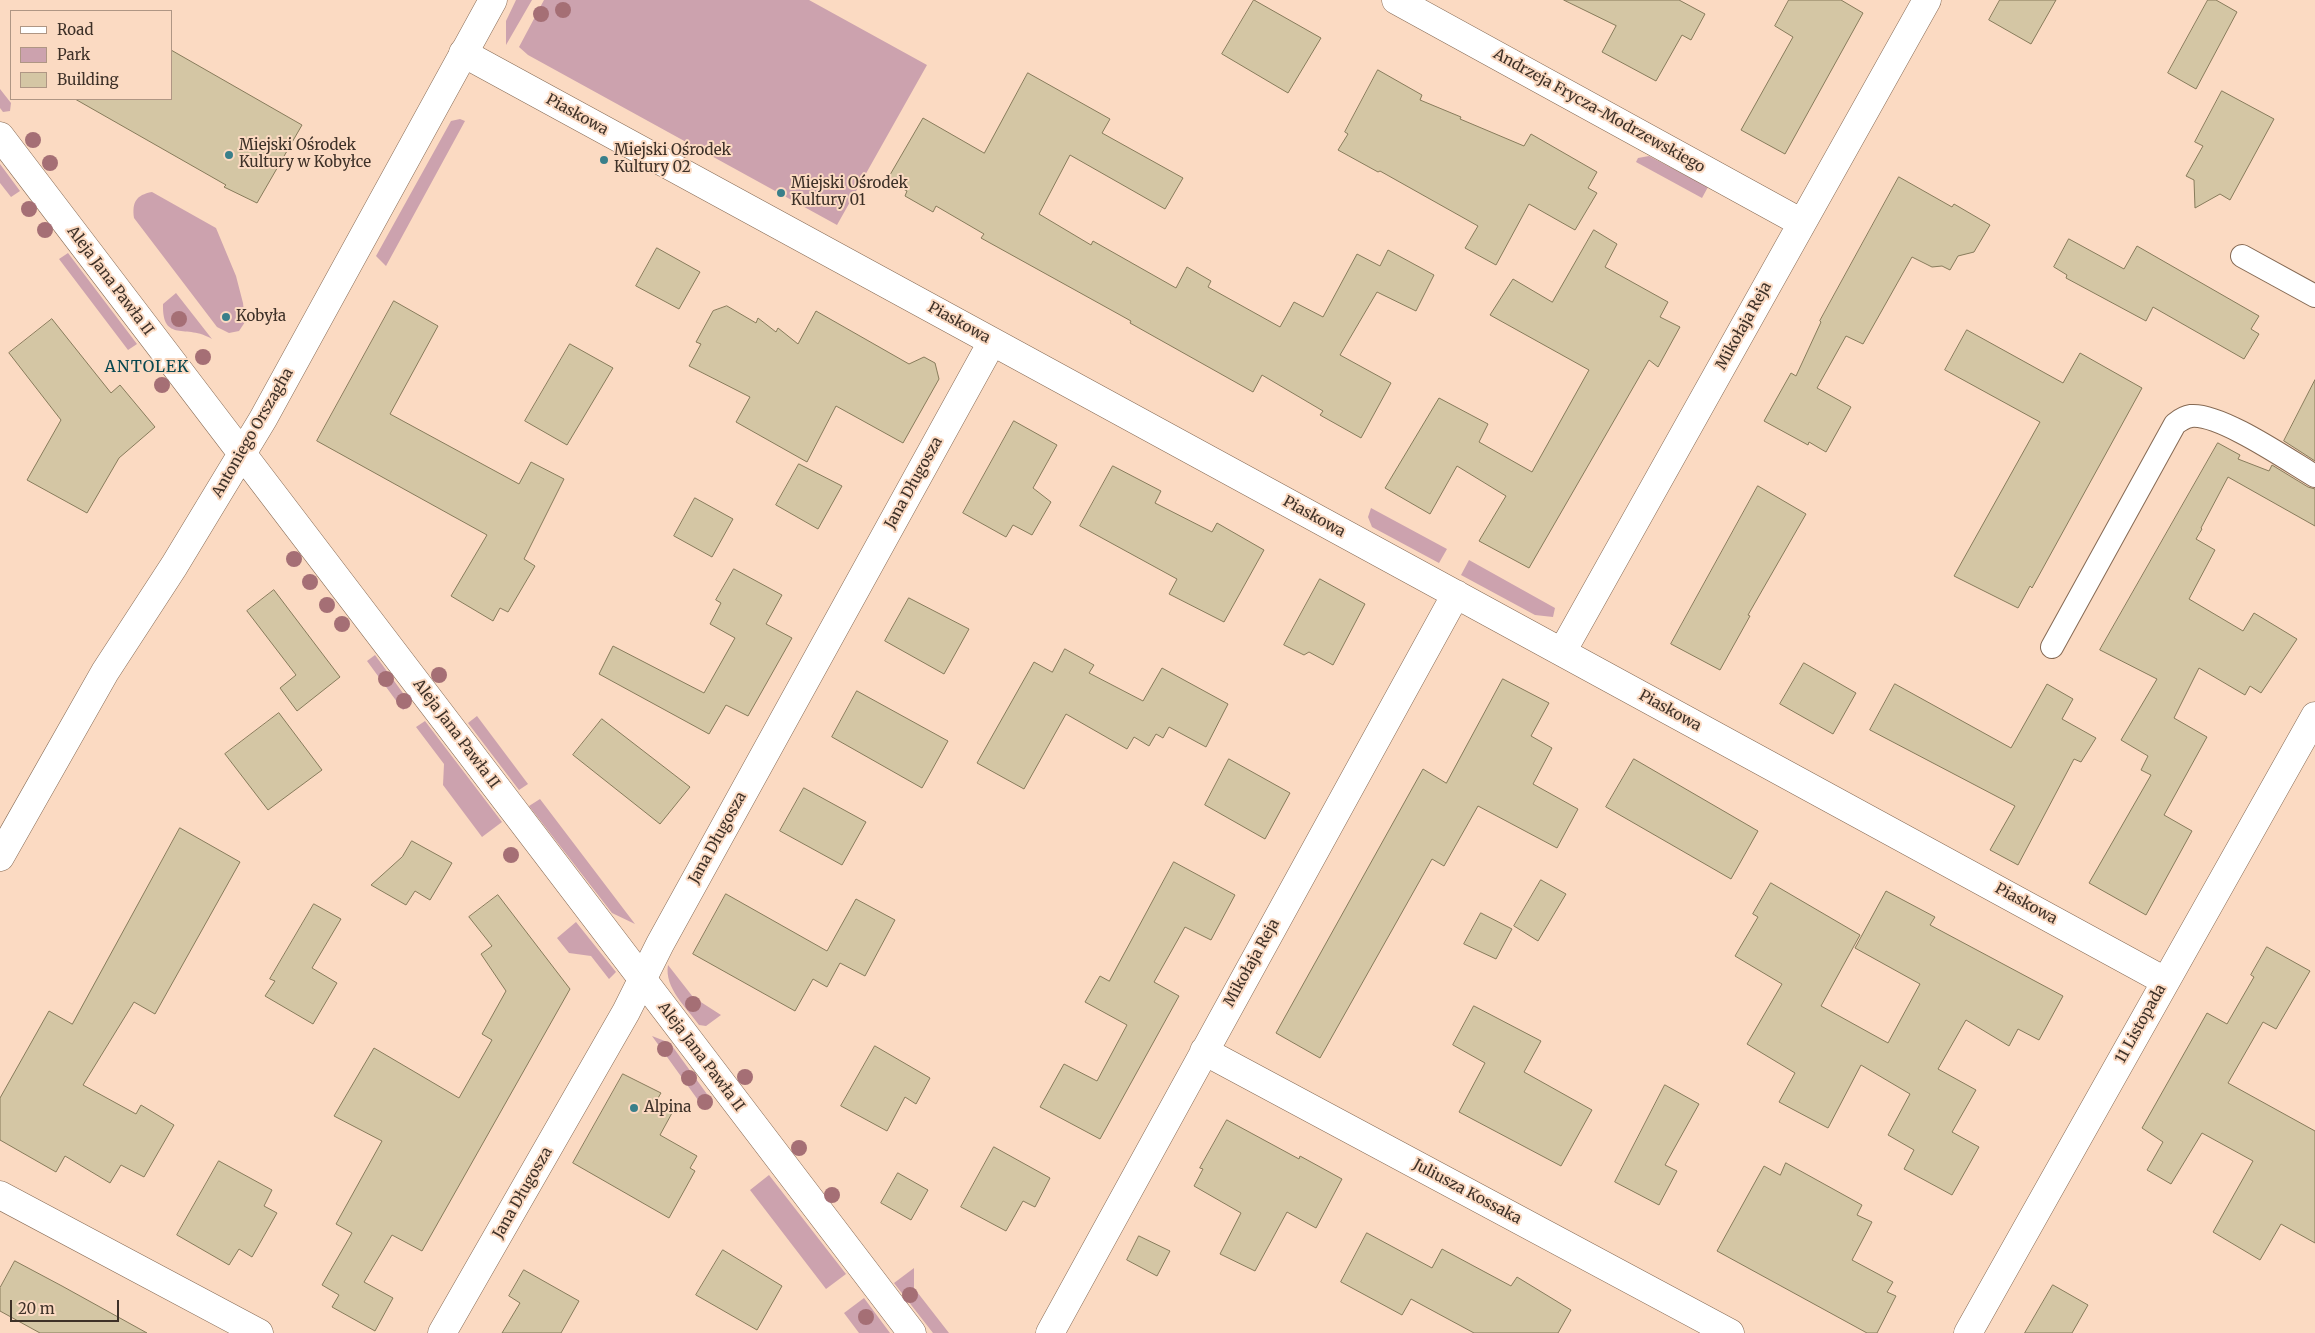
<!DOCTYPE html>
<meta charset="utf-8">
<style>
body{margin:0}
#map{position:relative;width:2315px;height:1333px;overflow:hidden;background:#fbdac2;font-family:Merriweather,serif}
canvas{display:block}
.legend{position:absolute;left:10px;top:10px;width:162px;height:90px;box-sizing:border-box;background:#fbdac2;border:1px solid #af9684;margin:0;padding:6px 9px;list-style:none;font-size:15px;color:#3e3128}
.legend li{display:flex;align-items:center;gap:10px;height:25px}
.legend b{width:25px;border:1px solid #af9684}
.scale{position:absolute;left:10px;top:1300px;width:109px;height:22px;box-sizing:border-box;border:2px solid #3e3128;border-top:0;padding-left:6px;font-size:15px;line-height:18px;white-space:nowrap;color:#3e3128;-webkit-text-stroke:4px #fbdac2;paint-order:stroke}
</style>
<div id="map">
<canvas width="2315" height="1333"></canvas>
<ul class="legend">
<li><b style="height:6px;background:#fff"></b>Road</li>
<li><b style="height:14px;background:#cca2ae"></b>Park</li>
<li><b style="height:14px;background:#d4c6a4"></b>Building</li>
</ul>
<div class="scale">20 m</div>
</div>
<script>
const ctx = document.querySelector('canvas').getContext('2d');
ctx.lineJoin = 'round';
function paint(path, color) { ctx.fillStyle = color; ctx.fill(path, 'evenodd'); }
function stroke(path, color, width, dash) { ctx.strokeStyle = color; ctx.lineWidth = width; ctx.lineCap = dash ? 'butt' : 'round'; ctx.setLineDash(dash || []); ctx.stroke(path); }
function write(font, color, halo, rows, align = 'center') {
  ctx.font = font + ' Merriweather,serif'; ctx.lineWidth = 4; ctx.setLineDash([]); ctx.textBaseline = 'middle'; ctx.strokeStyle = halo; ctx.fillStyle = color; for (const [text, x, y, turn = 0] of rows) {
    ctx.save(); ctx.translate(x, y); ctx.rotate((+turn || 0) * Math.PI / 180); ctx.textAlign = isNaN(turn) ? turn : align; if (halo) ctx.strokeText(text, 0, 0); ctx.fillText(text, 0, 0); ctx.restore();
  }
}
paint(new Path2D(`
 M516,0H532L506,45V21Z
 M544,0H809L927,65L837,225L528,55L519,47Z
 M0,89L11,103L10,111L3,112L0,108Z
 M460,119L465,121L386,266L376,256L451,121Z
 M1649,156L1708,187L1702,198L1636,162L1638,158Z
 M0,164L20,191L11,197L0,183Z
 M152,192L216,228L236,276L243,303L245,322L239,331L229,333L217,327L134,218C132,202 136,195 152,192Z
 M68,253L137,344L128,350L59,259Z
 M176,293L212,339C187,323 162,344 163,304Z
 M1371,508L1447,549L1439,563L1372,527L1368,517Z
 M1469,560L1555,608L1553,617L1535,615L1461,575Z
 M375,655L411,704L403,710L367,661Z
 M477,716L528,784L519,790L468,723Z
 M425,721L502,822L482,837L443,785L444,764L416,727Z
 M540,799L635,924L612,913L529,806Z
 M576,922L616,972L609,979L591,956L569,953L557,938Z
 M668,965L693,997L721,1015L706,1026L699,1025C687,1008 664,988 668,965Z
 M652,1036L670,1043L712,1101L703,1107Z
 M769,1175L846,1274L826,1289L750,1190Z
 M914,1268V1288L949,1333H933L894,1283Z
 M864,1298L890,1333H859L844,1313Z`), '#cca2ae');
const building = new Path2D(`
 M1254,0L1321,38L1288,93L1222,54Z
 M1564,0H1679L1705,14L1691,40L1682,35L1656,81L1602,52L1616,26Z
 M1789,0H1841L1863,13L1785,154L1741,130L1793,37L1775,26Z
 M2000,0H2056L2031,44L1989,20Z
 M2208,0H2216L2237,12L2196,89L2168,73Z
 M171,50L302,125L257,203L224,187L226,185L75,99H171Z
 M1378,70L1422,95L1420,100L1461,117L1460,119L1524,146L1531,134L1597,172L1588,188L1597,193L1575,230L1529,204L1496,265L1465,248L1478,226L1380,171L1378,172L1338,150L1348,134L1345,132Z
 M1028,73L1110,119L1102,133L1183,178L1165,209L1070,155L1039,214L1091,245L1093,241L1176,288L1187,267L1211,281L1208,287L1280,327L1294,302L1323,317L1357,254L1380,266L1388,250L1434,275L1416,311L1377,292L1340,355L1391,383L1361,438L1320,415L1323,411L1262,375L1253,392L1130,323L1131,321L981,238L984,234L936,206L933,212L905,196L907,191L887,180L923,118L984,153Z
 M2222,91L2274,119L2230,200L2220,194L2195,208L2194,180L2186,176L2203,146L2195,142Z
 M1899,177L1952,207L1954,204L1990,225L1974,252L1958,256L1950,270L1942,266L1932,267L1912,257L1863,344L1846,336L1817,388L1851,407L1826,452L1809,442L1808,445L1764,421L1791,373L1796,376L1821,322L1820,321Z
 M1594,230L1617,244L1605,267L1668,302L1660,317L1680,327L1658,367L1649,360L1529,568L1479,541L1506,496L1457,466L1430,514L1385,488L1439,398L1488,424L1479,442L1532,472L1589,370L1490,315L1513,279L1552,302Z
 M2069,239L2124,269L2137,246L2259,316L2251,329L2259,334L2244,359L2153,307L2146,321L2066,278L2067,275L2054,267Z
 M657,248L700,272L679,309L636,286Z
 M394,301L438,326L390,414L519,484L531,462L564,479L524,559L535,566L508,612L500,608L493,621L451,596L487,535L317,441Z
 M727,306L756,323L758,318L776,332L778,328L798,344L816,311L909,364L924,357L935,363L939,379L903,443L836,406L807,462L736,422L750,397L689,366L701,344L696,342L713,311Z
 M52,319L111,393L120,385L155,427L119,458L87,513L27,480L61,420L9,353Z
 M1967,330L2063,383L2080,353L2142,388L2032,588L2030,586L2018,608L1954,576L2040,422L1945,370Z
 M570,344L613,368L567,445L525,421Z
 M2315,380V461L2284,441Z
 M1014,421L1057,445L1033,488L1051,502L1032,535L1013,525L1006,537L963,513Z
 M2218,443L2240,455L2238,459L2269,471L2272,465L2308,487L2315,489V526L2228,477L2201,528L2202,529L2196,539L2215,550L2189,599L2243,631L2254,613L2297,639L2261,693L2250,686L2245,695L2199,668L2174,718L2207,737L2164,815L2192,831L2146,915L2089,883L2151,775L2141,770L2148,756L2121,740L2157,679L2100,650Z
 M799,464L842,486L818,529L776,505Z
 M1113,466L1161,491L1155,503L1212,532L1217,523L1264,550L1224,622L1169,594L1177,579L1080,526Z
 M1758,486L1806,514L1748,615L1750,616L1720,670L1671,644Z
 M695,498L733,519L712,557L674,536Z
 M734,569L782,595L766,624L792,638L748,716L726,705L709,734L599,674L613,646L704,693L735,638L710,624L721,603L716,600Z
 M1320,579L1365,604L1333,665L1309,652L1304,655L1284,645Z
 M274,590L340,677L297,711L280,688L296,675L247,611Z
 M909,598L969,629L944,674L885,641Z
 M1065,649L1094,665L1089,673L1143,701L1162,668L1228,704L1206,747L1169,727L1163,738L1156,734L1149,746L1134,737L1127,749L1066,714L1024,789L977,763L1034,662L1052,672Z
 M1804,663L1856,693L1833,734L1780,704Z
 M1503,679L1549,703L1531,736L1552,748L1533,784L1578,809L1557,848L1478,806L1444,866L1432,859L1320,1058L1276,1033L1423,769L1446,783Z
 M1895,684L2011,748L2047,684L2073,699L2062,719L2096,738L2081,762L2074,759L2018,865L1990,850L2015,806L1870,730Z
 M857,691L948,741L922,788L832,737Z
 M279,713L322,770L268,810L225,754Z
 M602,719L690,787L660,824L573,755Z
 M1229,759L1290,793L1265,839L1205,805Z
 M1634,759L1758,831L1731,879L1606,807Z
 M804,788L866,822L842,865L780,831Z
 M180,828L240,862L155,1014L134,1002L83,1085L136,1114L141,1105L174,1125L144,1177L121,1165L110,1183L65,1156L56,1172L0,1140V1098L49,1011L72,1024Z
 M412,841L452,863L430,900L415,891L406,905L371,885L402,857Z
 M1174,862L1235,895L1211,940L1185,927L1154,982L1179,996L1100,1139L1040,1107L1064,1064L1097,1081L1127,1025L1085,1002L1100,976L1109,981Z
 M1541,880L1566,894L1538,941L1514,926Z
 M1771,883L1860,935L1821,1006L1888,1043L1920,984L1855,948L1886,891L1935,917L1930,925L2063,996L2039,1040L2018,1029L2009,1046L1966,1020L1938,1069L1976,1090L1952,1132L1979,1147L1952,1195L1904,1169L1914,1150L1888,1135L1910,1094L1861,1065L1828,1128L1779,1102L1795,1073L1747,1044L1782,984L1735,956L1758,917L1753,914Z
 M726,894L827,951L856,899L895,920L865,976L840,963L827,987L813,979L795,1011L693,954Z
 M498,895L570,989L422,1251L392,1235L364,1282L393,1298L375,1331L332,1307L339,1295L322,1285L352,1233L336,1224L382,1141L334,1116L374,1048L459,1098L492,1040L482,1034L506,991L481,954L492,946L469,917Z
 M314,904L341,919L312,968L337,983L313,1024L265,996L275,981L270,979Z
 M1481,913L1512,929L1496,959L1464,944Z
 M2267,947L2310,971L2276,1029L2263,1022L2228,1083L2315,1131V1243L2281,1224L2260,1260L2213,1232L2253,1161L2202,1133L2171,1184L2147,1170L2163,1142L2142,1128L2207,1013L2227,1024L2254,977L2251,975Z
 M1474,1006L1541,1041L1524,1072L1592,1110L1561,1166L1459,1112L1485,1063L1453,1045Z
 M875,1046L930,1078L916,1104L905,1097L887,1131L841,1106Z
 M623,1074L661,1093L655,1103L672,1113L660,1135L697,1156L690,1168L695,1171L669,1218L573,1163Z
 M1665,1085L1699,1104L1665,1165L1677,1171L1659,1205L1615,1182Z
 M1227,1120L1299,1159L1300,1156L1342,1179L1316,1228L1287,1212L1255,1271L1220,1254L1241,1213L1194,1186L1203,1169L1200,1168Z
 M994,1147L1050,1178L1035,1207L1023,1201L1006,1231L961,1207Z
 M219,1161L272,1190L264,1206L277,1213L252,1257L239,1249L229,1265L177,1235Z
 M1786,1163L1862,1205L1857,1215L1872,1222L1852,1260L1893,1282L1887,1292L1896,1296L1877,1333H1867L1717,1251L1764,1166L1780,1175Z
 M898,1173L928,1190L911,1220L881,1203Z
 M1367,1233L1432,1268L1442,1249L1511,1286L1517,1277L1571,1310L1558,1333H1474L1411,1299L1402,1315L1341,1282Z
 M1139,1236L1170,1251L1157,1276L1127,1260Z
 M723,1250L782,1286L757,1330L696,1295Z
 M15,1261L62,1286L147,1333H40L0,1311V1288Z
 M524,1270L579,1301L561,1333H502L520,1303L509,1296Z
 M2053,1285L2088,1305L2072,1333H2025Z`);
paint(building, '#d4c6a4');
stroke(building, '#877b5b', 1);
const lane = new Path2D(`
 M2242,256L2315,296
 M2052,647L2175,424C2180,420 2184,417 2191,416C2220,413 2288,460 2315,476`);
const street = new Path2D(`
 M1396,0L1802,223
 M463,53L2165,981
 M1562,652L1927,0
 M1204,1051L1730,1333
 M0,1195L259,1333
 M442,1333L626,1012L660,944L992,342
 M1050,1333L1456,594
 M1968,1333L2315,716`);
const secondary = new Path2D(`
 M0,136L912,1333
 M0,857L105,672L174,566L263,419L493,0`);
stroke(lane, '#856953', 24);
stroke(street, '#856953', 29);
stroke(secondary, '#856953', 29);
stroke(lane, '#fff', 22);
stroke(street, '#fff', 28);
stroke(secondary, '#fff', 28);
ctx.fillStyle = '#a56f75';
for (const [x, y] of [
 [563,10],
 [541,14],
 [33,140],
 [50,163],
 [29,209],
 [45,230],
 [179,319],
 [203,357],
 [162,385],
 [294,559],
 [310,582],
 [327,605],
 [342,624],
 [439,675],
 [386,679],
 [404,701],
 [511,855],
 [693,1004],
 [665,1049],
 [745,1077],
 [689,1078],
 [705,1102],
 [799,1148],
 [832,1195],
 [910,1295],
 [866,1317]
]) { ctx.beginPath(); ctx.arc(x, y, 8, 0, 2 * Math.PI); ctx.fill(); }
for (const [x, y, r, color] of [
 [229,155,5,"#397f8a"],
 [604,160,5,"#397f8a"],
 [781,193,5,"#397f8a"],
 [226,317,5,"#397f8a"],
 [634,1108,5,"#397f8a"]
]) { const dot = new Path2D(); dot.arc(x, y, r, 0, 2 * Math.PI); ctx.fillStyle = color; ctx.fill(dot); stroke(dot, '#fbdac2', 2); }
write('15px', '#3e3128', '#fbdac2', [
 ["Andrzeja Frycza-Modrzewskiego",1599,111,29],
 ["Piaskowa",577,115,29],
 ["Aleja Jana Pawła II",110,281,53],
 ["Piaskowa",959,323,29],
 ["Mikołaja Reja",1744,326,-61],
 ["Antoniego Orszagha",253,433,-60],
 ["Jana Długosza",914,483,-61],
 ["Piaskowa",1314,517,29],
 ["Piaskowa",1670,711,29],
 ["Aleja Jana Pawła II",456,734,53],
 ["Jana Długosza",718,838,-61],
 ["Piaskowa",2026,904,29],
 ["Mikołaja Reja",1252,963,-61],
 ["11 Listopada",2141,1024,-61],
 ["Aleja Jana Pawła II",701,1057,53],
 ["Juliusza Kossaka",1467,1192,28],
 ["Jana Długosza",523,1193,-60]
]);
write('15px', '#3e3128', '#fbdac2', [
 ["Miejski Ośrodek",239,146],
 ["Kultury w Kobyłce",239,163],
 ["Miejski Ośrodek",614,151],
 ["Kultury 02",614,168],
 ["Miejski Ośrodek",791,184],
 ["Kultury 01",791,201],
 ["Kobyła",236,317],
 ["Alpina",644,1108]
], 'left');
ctx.letterSpacing = '1px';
write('16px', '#074750', '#fbdac2', [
 ["ANTOLEK",147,367]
]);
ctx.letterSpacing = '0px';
</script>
